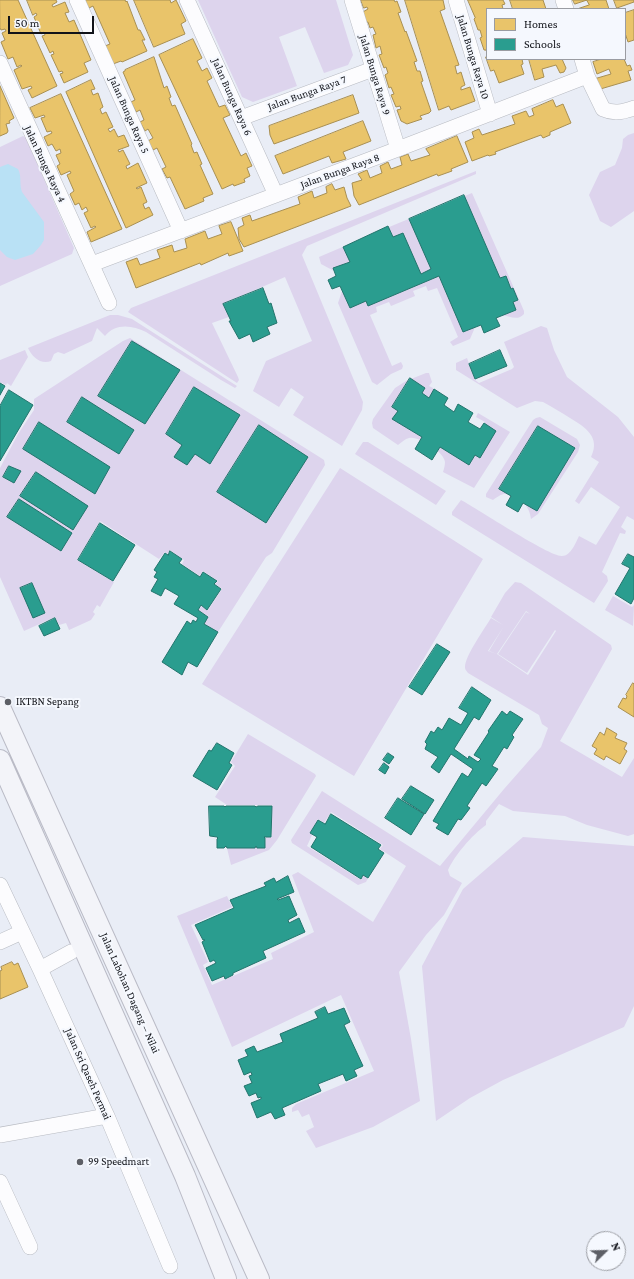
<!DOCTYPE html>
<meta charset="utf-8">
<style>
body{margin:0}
#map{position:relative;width:634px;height:1279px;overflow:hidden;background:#e9edf6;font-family:"Crimson Pro",serif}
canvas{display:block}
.legend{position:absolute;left:486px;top:8px;width:140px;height:52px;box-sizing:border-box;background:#f5f8fe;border:1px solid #9a9ca2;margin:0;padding:5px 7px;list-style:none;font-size:12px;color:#111319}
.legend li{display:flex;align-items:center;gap:8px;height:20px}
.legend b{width:20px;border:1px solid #9a9ca2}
.north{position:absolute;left:586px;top:1231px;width:40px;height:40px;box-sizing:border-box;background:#f5f8fe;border:1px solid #9a9ca2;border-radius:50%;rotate:67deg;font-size:11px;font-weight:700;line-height:16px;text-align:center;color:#111319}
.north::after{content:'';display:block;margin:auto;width:14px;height:18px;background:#5d5f66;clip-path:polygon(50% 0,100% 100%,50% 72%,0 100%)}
.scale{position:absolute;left:8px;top:16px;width:86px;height:18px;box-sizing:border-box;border:2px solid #111319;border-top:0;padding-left:5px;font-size:12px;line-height:14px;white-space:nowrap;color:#111319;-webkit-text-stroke:3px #f5f8fe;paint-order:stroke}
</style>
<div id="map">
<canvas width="634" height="1279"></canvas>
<ul class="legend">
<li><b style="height:11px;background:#e9c46a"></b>Homes</li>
<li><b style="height:11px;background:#2a9d8f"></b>Schools</li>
</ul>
<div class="north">N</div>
<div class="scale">50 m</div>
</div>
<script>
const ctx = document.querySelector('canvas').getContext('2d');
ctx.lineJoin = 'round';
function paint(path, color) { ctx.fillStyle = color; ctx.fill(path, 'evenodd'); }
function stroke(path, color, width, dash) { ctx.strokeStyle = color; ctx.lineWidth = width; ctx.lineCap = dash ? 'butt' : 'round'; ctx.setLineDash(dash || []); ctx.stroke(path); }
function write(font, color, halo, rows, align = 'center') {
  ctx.font = font + ' "Crimson Pro",serif'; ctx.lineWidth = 4; ctx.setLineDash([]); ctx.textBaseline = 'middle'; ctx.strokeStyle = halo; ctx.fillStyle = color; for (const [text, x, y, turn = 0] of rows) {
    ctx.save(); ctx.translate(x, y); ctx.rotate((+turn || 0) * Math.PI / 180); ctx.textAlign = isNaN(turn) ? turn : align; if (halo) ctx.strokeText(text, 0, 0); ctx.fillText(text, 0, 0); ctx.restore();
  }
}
paint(new Path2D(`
 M198,0H336L353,55L348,65L324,73L305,27L279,37L297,86L253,102L242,97Z
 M634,133V211L611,227L600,221L589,195L600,172L615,165L622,148L623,139L628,135Z
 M23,136L26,138L74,248L72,254L0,286V147Z
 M476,171V174L307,246L302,255L363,402L362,410L342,446L293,415L304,397L291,388L279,407L253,391L266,361L312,341L285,277L223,304L229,317L212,323L238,377L239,380L237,383L128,312L131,308Z
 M472,193L521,304L524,311V314C517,322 509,315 500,315C494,316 482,323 476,325L470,339L453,346L450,342L458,337L437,288L428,291L426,286L413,291L415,296L391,306L389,302L376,307L377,312L370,315L392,366L401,362L403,366L402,369L391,374L377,385L372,382L338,303L343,288L336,272L321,264L319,257L394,225Z
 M110,315H118L132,319L237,386L235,388L221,380L146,332C132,325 115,323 105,336L97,328L92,341L64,354L58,352L54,354L51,361C41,365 32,357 28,348Z
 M541,326L547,328L554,350L567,377L618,417L634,437V520L627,516L621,527L626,531L625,534L620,533L602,572L607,576L608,581L594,603L452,515V512L461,500C478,509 550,557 562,556C571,556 576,542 579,536L596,545L620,507L591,487L579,504L575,501L599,462L591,457C601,437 585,427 570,418C561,412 552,407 543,402L535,401L517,408L456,370V363L467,358L475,380L479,383L512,369L514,367L504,342Z
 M130,338L321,458L324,460L325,465L272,553L266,557L218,632L204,624L208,616L198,610L201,606L208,610L222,589L215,584L218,581L203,571L200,576L182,564L184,560L170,550L168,554L165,552L159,559L100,521L77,560L114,582L100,607L97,605L93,612L95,614L91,620L69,630L66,623L59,625L55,617L24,631L0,577V468L18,434L34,410V399L123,341Z
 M25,350L28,357L11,386L7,383L6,385L0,382V360Z
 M426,373H429L432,382L429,386L433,388L441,403L479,431L484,428L485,422L476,417L478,413L510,432L474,488L443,472C444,469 445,465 445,462C444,452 420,436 409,438C405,439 402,442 398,445L373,428L372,423L373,419L395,388L406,381Z
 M540,417L577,439L580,445L578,452L538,514L531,519C530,506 518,493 504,494C499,495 496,498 493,500L486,497V494L533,420L536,418Z
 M363,442H368L446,491L436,505L355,454Z
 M340,468L483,559L354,776L202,684Z
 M515,582L521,583L611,645L612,649L560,741L622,777L634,758V834L628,836L587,825L565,816L513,811L499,804L486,821V825C472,835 455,855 448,870L450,876L462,883L444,915L426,935L399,972L411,1039L420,1101L373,1127L316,1148L306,1131L314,1127L309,1114L302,1117L298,1110L292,1112V1108L296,1104L374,1071L341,995L232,1047L177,916L227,896L232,907L191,925L208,962L203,965L212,985L273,959L271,953L314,932L292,875L298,872L373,922L406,866L380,849L383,845L331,812L324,823L318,819L310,833L312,835L307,846L361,880L363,876L368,878L366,882L358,885L292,843L291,840L322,791L440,866L504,789L541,747L548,728L542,724L539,715L468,673C466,670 465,670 465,667C465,656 485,628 491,618L503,625L491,617L505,593ZM526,611L530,614L526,612L498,654L527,673L555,630L556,631L528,675L497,654L488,651L504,626L489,651L497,654Z
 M613,596L632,607L634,605L633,626L605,610Z
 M248,734L315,774L316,776L277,840L269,850L231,865L227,848H265L266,837H272V805H227L215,797L235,766L231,762Z
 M523,837L634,846V1006L624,1027L503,1080L470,1098L436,1121L422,966L463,889Z`), '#ddd4ed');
paint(new Path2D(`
 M8,164L18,169C22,176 19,184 22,192L44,222V240L41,245L33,254L15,260L7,257L0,250V167Z`), '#b9e1f5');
const homes = new Path2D(`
 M0,0H18L57,86L32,98L28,90L32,88L31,86L22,89L14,70L22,66L21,65L17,67L13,57L8,59L1,42L5,40L2,33L6,31L5,29L1,30L0,28Z
 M27,0H56L57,2L52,5L53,7L65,2L69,12L65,13L69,22L74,20L91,60L84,63L88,72L64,83L60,74L63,73L62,71L59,72L51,55L54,54L53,51L50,53L42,36L45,35L44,32L41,34L34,17L37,15L36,13L33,15Z
 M85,0H125L126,2L127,1L138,30H140L145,40H142L147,51L122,62L121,61L113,64L105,46L110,44L93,6L89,8Z
 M134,0H170L171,3L176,0L186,21L181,24L185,34L154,47Z
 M361,0H394L395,2L397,1L401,12L398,13L405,32L406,31L413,50L417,61L414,62L417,71H420L423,81L421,82L431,111L429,113L420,116L422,119L407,124L401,121L397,110L401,109L400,106L396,107L391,95L394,94L391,87L389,88L385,75L388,73L386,67L384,68L379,55L382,54L380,46L376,48L373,35L376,34L373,27L370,28L368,22L364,23L361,13L368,9L367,7L364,8Z
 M405,0H443L445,9L440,11L459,65L455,66L457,74L461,72L465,85L461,87V90L470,87L475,101L451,110L449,106L439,110Z
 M468,0H503L505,4L502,5L503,9H487V53L486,50H484L480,38L482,37L480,30H478L474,19L475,18Z
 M510,0H543L546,9H513Z
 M573,0H587L575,4Z
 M587,0H606L609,9H577L589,5Z
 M614,0H634V2L617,8Z
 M634,10V40L628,42L625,33V13Z
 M193,39L202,58L197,61L202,71L207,68L212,78L207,81L219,107L225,105L230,115L223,118L241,156L246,153L252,166L247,168L250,176L244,179L245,182L234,186L233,184L222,189L159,55Z
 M154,57L164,88L167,86L171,97L169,98L172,106L175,105L192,144L191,145L194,153L197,152L202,164L200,165L213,194L203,198L204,201L185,209L170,177L167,178L162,169L166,167L157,148L153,150L148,141L153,138L148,129L145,131L140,122L144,120L140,110L136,112L131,102L135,100L123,72L125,71V70Z
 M486,57H487V59H522L523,64L521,65L524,74L499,83L494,70L491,71Z
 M529,59H562L566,68L564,72L560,73L556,65L542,69L544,77L535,80Z
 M602,59H624L627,66L630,65L632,70L628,71L631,80L597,90L594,79L611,74L609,69L597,74L593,62Z
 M91,80L95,89L91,90L93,95L98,93L103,107L100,109L102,114L106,112L113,127L108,129L110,132L114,129L118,137L124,135L129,146L118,150L119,152L123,150L130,164L126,166L127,169L138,163L147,183L136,188L137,189L141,187L147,202L143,204L145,209L149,207L153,215L126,228L66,92Z
 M0,86L14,118L9,121L10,123L6,124L8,131L7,133L0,136Z
 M61,94L122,229L91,242L87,232L96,227L95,226L91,228L84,213L88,211L86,207L82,210L79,203L75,205L70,194L74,191L67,175L71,173L70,171L61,175L57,166L60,164L56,155L61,153L60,149L56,151L52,144L48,146L44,137L52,133L51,131L47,132L41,118L45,117L44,115L35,118L30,108Z
 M353,95L359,113L274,144L270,135L269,126Z
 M553,100L556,107L563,104L571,123L550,132V135L543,138L541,135L495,152L496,154L489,156L488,155L472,161L465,142L474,138L472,132L479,129L482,135L515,124L512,116L526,111L529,117L534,115L532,109Z
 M363,121L371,141L343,152L346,159L332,163L329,156L283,174L275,156Z
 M457,136L468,162L451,169L452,171L438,176L437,174L359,205L354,196L352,183L362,180L358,174L367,170L370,178L382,173L380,166L388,162L391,169L402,165L400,157L408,154L411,161L430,155L426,149Z
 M332,184L335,190L344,187L347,198L351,206L244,247L239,239L238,228L244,225L242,218L250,215L252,221L300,204L298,197L312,191L314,198L327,193L326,187Z
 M231,222L243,251L229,256L228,253L201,265L200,263L136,288L126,262L137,258L140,265L160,258L157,250L172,245L174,252L187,248L185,239L205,231L208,239L222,234L219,226Z
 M633,683L634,684V717L618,707L623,698L626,699L627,696L626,695Z
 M607,728L617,734L615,738L627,743L624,749L627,751L620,764L606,756L604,760L594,754L597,749L592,746L600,732L604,735Z
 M12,962L14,965L18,963L28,987L0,999V971L2,970L1,967Z`);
paint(homes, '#e9c46a');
stroke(homes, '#a88f52', 1);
const schools = new Path2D(`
 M464,195L500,278L506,276L511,289L513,288L518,300L513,302L516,310L496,318L500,326L484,333L481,325L463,332L439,276L368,306L366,301L350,308L340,286L332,289L328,280L336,276L333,268L350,262L343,247L388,226L393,237L403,233L421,274L431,269L409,219Z
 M263,288L269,304L271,303L277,323L267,327L270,334L253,342L250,334L239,339L229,321H231L223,304Z
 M132,341L180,370L145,424L98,396Z
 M500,350L507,366L475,379L469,364Z
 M410,378L425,388L422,393L429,398L434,389L448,398L444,405L454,412L458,404L473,413L468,422L480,429L484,423L496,431L480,458L475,455L469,465L440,447L432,460L415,449L422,437L392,419L398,411L392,407Z
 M0,383L5,386L0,395Z
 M194,387L240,415L210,464L195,454L187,465L174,457L182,445L166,434Z
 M9,390L33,405L0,461V406Z
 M82,397L134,430L119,454L67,422Z
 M39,422L110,467L95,494L23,449Z
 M259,425L308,457L266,523L217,492Z
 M538,426L575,448L537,511L523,503L518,512L506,505L511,496L499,489Z
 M9,466L21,471L14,483L3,477Z
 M36,472L88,506L73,530L20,496Z
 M19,499L72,533L61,551L7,517Z
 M100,523L135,545L113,581L78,560Z
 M170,551L182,559L179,563L200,577L203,572L217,581L214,584L221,589L207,610L201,605L198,610L208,617L204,624L218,632L197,667L188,662L182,675L162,662L187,621L191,624L193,620L196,622L198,618L174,604L179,596L165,588L161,596L151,591L158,579L154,577L157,572L154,570L165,553L168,555Z
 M628,554L634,557V598L631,604L615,594L630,568L622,564Z
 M32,583L45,613L33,618L20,588Z
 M55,618L60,629L44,636L39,626Z
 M437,644L450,652L422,695L409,687Z
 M472,687L491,700L479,720L474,717L454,749L468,759L469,756L478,762L481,759L474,755L489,732L488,731L502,711L507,715L510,711L523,719L512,735L514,737L507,749L504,747L492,766L498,769L486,786L482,783L467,806L470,808L461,820L458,819L448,835L436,828L439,824L433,821L462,773L468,777L473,769L451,754L439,773L431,767L438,757L425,749L427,744L425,742L431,731L434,733L438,727L442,730L449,718L461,725L468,713L459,708Z
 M217,743L234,753L229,763L232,765L217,790L193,776L209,750L211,751Z
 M388,753L394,757L389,764L383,760Z
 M384,763L389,767L385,774L379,770Z
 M411,786L434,800L425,814L402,799Z
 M398,798L424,814L411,835L385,818Z
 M209,806H224L225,807L226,806H255L256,807L258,806H272L271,837H264L265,838V848H257L256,846L255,848H227L226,846L224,848H217V839L218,838L217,837L210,836Z
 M331,814L381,845L378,849L384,853L368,878L363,875L361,879L311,847L317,837L310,833L318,820L325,824Z
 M288,876L294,892L277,899L278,900L289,896L297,915L288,920L289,923L299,918L305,932L263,951L266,958L233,973V975L225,979L224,976L212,981L206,968L216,963L214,960L210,962L202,942L205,940H203L195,925L234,908L230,900L266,886L264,883L274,878L276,882Z
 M325,1007L328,1014L344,1008L350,1022L344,1025L363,1066L354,1070L357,1076L346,1081L343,1074L318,1084L321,1091L282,1108L285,1115L275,1119L271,1112L257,1118L251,1103L261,1099V1097L258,1098L256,1093L249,1096L244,1086L252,1083L249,1076L252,1075L251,1072L244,1075L238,1060L248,1056L245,1050L254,1046L257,1052L283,1042L280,1034L318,1018L315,1012Z`);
paint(schools, '#2a9d8f');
stroke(schools, '#22746c', 1);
const minor = new Path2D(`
 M77,0L181,231
 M187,0L276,195
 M352,0L398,149
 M456,0L490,114
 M563,0L566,9
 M582,59L587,76L603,109C614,114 622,112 634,108
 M0,63L109,303
 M241,118L373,69
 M92,264L398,149L587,76
 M0,885L40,969L107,1116L170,1266
 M0,942L22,932
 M40,969L71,952
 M0,1135L107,1116
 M0,1182L30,1247`);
const major = new Path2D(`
 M0,707L259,1279
 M0,760L185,1176L226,1279`);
stroke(minor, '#b8bbc2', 16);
stroke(major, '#babbc6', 22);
stroke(minor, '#fcfcfe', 15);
stroke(major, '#f3f4f9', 20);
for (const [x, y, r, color] of [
 [8,702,4,"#5d5f66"],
 [80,1162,4,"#5d5f66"]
]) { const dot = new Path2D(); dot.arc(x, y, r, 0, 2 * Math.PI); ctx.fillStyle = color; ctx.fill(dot); stroke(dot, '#f5f8fe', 1.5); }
write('11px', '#111319', '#f5f8fe', [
 ["Jalan Bunga Raya 10",473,57,73],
 ["Jalan Bunga Raya 9",375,75,73],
 ["Jalan Bunga Raya 7",307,93,-20],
 ["Jalan Bunga Raya 6",232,97,66],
 ["Jalan Bunga Raya 5",129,115,66],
 ["Jalan Bunga Raya 4",45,164,65],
 ["Jalan Bunga Raya 8",340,171,-20],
 ["Jalan Labohan Dagang ‒ Nilai",130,993,66],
 ["Jalan Sri Qaseh Permai",88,1074,66]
]);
write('11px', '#111319', '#f5f8fe', [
 ["IKTBN Sepang",16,702],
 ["99 Speedmart",88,1162]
], 'left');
</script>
